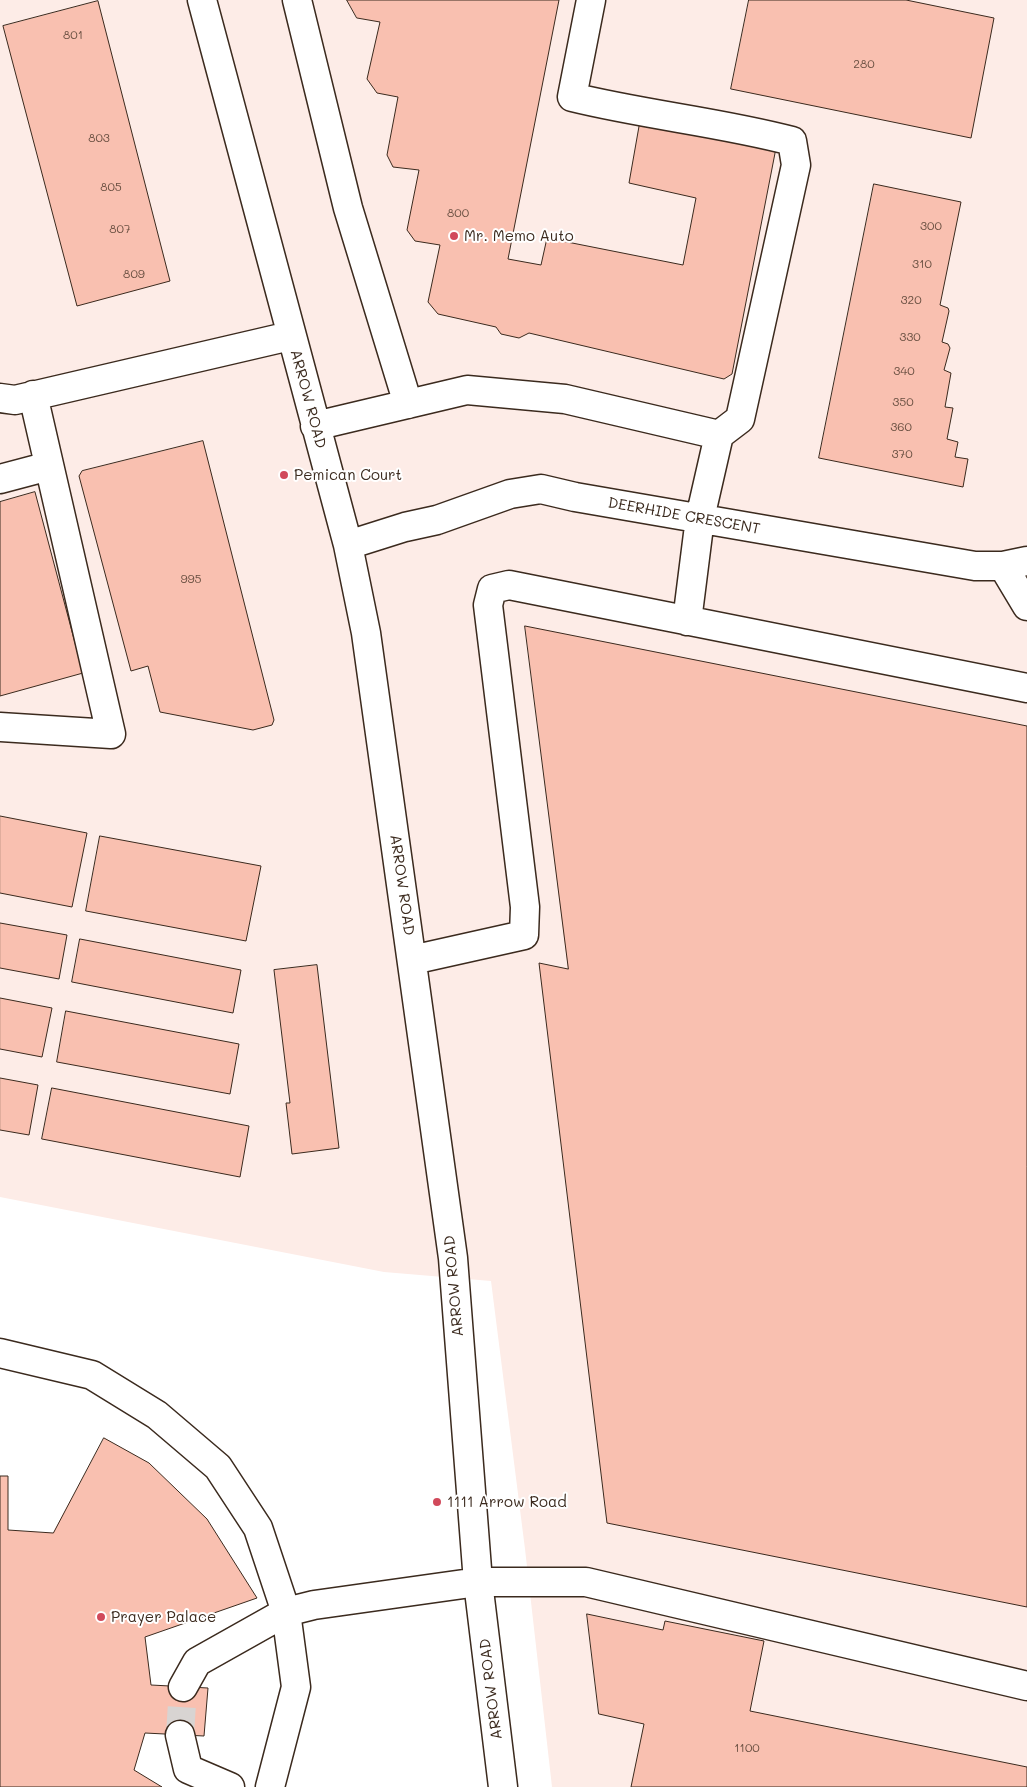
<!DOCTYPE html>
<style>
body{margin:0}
canvas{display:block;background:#fff}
</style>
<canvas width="1027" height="1787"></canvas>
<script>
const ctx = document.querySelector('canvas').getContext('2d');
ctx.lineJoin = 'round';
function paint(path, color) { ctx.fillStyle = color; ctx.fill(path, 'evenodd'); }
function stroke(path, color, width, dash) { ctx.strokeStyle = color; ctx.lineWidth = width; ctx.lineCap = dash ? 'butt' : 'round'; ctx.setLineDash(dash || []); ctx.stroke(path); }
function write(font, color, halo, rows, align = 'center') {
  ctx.font = font + ' Mali,sans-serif'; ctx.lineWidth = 4; ctx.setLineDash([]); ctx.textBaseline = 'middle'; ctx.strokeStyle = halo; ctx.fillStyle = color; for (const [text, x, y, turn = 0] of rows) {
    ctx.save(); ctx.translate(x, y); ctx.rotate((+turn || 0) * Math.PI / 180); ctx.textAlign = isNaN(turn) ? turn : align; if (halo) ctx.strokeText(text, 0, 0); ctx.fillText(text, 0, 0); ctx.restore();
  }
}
paint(new Path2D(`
 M0,0H1027V1787H552L525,1549L491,1281L384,1272L0,1197Z`), '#fdece7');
const building = new Path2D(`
 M347,0H559L508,259L541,265L547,238L683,265L696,198L629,183L641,115L776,148L732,374L724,379L529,333L519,338L501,334L496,327L438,314L428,302L440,245L415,241L407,230L419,170L393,167L387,155L398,97L377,93L367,79L380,22L357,18Z
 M749,0H906L994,18L971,138L731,89Z
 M98,1L170,281L77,306L3,26Z
 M874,184L961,202L940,305L948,308L949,311L942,342L948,344L950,348L944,370L951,373L945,407L953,408L947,439L958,442L955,457L968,459L963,487L819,458Z
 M203,441L274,720L272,725L253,730L160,712L148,666L131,671L79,476L82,471Z
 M35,492L83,673L0,696V502Z
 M525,626L1027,726V1607L607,1523L539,963L568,969Z
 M0,816L87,833L72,907L0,893Z
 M100,836L261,866L246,941L86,911Z
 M0,923L67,935L59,979L0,968Z
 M80,939L241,970L233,1013L72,982Z
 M317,965L339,1148L292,1154L286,1103H290L274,970Z
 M0,998L52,1008L42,1057L0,1049Z
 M66,1011L239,1044L230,1094L57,1062Z
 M0,1078L38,1085L29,1135L0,1130Z
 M52,1088L249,1126L240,1177L42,1139Z
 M104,1438L149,1463L207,1519L257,1598L145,1637L151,1685L208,1688L204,1736L145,1733L134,1770L162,1787H0V1476H8V1530L53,1533Z
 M587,1614L663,1630L665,1621L764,1641L750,1711L1027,1767V1787H631L644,1724L599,1714Z`);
paint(building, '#f9c0b0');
stroke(building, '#3b2a1e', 1);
stroke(new Path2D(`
 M180,1735L183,1687`), '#d8d4d2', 28, [28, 14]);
const minor = new Path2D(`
 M202,0L348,545L366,633L453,1258L478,1582L503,1787
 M297,0L348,208L408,404
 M591,0L572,97C645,115 720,122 792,141L796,165L740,419L719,435
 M0,398L15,400L290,336
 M315,426L467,390L565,399L719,435L700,518L687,621
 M0,479L49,466
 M348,545L405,527L437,520L510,494L541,489L575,497L975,566H1003L1027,561
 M1003,566L1027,606
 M0,727L111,734L33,395
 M412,960L524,935L525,907L488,605L492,589L509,585L1027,688
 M0,1353L92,1375L157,1415L218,1467L258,1528L286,1612L296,1687L270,1787
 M183,1687L197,1662L286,1612L314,1605L478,1582H586L1027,1686
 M180,1735L188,1769L230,1787`);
stroke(minor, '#3b2a1e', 31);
stroke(minor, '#fff', 28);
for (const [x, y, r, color] of [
 [454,236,5,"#d1495b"],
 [284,475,5,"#d1495b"],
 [437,1502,5,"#d1495b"],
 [101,1617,5,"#d1495b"]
]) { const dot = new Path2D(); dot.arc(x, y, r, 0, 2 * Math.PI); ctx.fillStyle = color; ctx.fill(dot); stroke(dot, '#fff', 2); }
write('12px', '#6a5042', null, [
 ["801",73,35],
 ["280",864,64],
 ["803",99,138],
 ["805",111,187],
 ["800",458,213],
 ["300",931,226],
 ["807",120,229],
 ["310",922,264],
 ["809",134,274],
 ["320",911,300],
 ["330",910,337],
 ["340",904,371],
 ["350",903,402],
 ["360",901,427],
 ["370",902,454],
 ["995",191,579],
 ["1100",747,1748]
]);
write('15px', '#3b2a1e', '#fff', [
 ["Mr. Memo Auto",464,236],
 ["Pemican Court",294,475],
 ["1111 Arrow Road",447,1502],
 ["Prayer Palace",111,1617]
], 'left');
write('15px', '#3b2a1e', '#fff', [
 ["ARROW ROAD",308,399,75],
 ["DEERHIDE CRESCENT",684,516,10],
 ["ARROW ROAD",402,885,82],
 ["ARROW ROAD",454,1286,-95],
 ["ARROW ROAD",491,1689,-97]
]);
</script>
